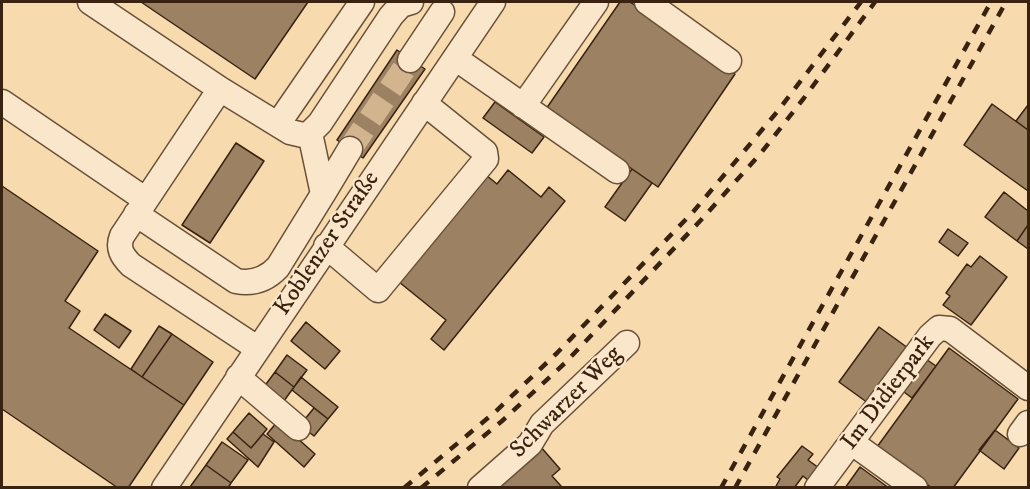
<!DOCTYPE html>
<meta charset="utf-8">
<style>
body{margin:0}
#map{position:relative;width:1030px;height:489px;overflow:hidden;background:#f8daaf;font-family:"IM FELL DW Pica",serif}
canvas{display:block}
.frame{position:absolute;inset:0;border:3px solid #392210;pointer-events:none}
</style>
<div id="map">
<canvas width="1030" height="489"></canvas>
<div class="frame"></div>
</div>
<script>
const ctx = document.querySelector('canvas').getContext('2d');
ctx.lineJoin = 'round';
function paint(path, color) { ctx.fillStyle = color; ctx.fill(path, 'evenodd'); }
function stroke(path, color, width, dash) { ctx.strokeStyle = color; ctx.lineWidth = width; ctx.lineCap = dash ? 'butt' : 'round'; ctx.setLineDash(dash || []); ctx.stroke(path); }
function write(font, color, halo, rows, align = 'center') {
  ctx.font = font + ' "IM FELL DW Pica",serif'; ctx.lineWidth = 4.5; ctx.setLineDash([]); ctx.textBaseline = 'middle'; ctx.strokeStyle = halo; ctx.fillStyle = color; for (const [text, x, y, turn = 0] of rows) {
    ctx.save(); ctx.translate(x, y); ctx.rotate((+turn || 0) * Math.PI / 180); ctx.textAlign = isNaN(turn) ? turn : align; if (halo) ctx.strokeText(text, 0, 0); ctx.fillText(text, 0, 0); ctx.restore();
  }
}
const building = new Path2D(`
 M141,2H308L255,79Z
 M620,2H630L735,74L658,187L546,109Z
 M397,50L425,69L363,158L337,140Z
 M495,102L544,137L532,153L483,118Z
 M992,104L1028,130V191L964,145Z
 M1028,105V130L1016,121Z
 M236,143L264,161L210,243L182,225Z
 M632,169L652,183L625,221L605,207Z
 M508,170L541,197L549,187L565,201L444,350L431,339L446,320L399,282L486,175L497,184Z
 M2,186L98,251L65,301L80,311L69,328L184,405L128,488H118L2,409Z
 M1004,192L1028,211V225L1017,241L985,217Z
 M1028,225V249L1017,241Z
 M948,229L968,243L958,256L939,242Z
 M980,256L1007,277L971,325L943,305L950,296L946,293L967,264L971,267Z
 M105,314L131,331L119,348L94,330Z
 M306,322L340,351L325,369L291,341Z
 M159,326L172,334L142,377L131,369Z
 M879,327L908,348L868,403L839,382Z
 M172,334L213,362L184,405L142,377Z
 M949,348L1018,399L953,488H932L877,447Z
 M287,355L307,370L294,387L275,372Z
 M923,357L936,366L912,398L900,389Z
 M275,372L294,387L281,405L261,391Z
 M301,377L338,407L328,419L292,390Z
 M314,408L328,419L314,436L300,425Z
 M249,413L267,429L251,448L233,432Z
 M278,421L315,454L304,467L267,434Z
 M995,430L1019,448L1004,469L979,450Z
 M233,432L251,448L263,434L274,442L258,467L227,439Z
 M222,442L248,460L231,483L206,465Z
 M540,446L560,469L552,476L561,486L559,488H491Z
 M802,446L813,454L808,460L819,468L809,481L803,476L794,488H775L780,479L777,477Z
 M206,465L231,483L228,488L190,487Z
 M860,467L889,488H845Z`);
paint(building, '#9c8263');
stroke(building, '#392210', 1.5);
stroke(new Path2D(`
 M350,149L410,60`), '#d2b58f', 24, [24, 12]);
const minor = new Path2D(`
 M90,2L220,89L290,132L303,135L310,133L320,123L391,16L401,5L411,2
 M647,2L729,61
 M455,58L617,171
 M410,60L442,12
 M220,89L122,236C117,248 122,256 131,265L257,348
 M2,102L146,200
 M523,106L596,2
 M278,124L362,2
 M323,194L350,149
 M136,214L236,281C252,284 266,280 278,267L323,194L310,133
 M326,246L378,290L486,159L485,152L424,103
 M238,377L298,428
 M1020,434L1028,423
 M851,442L915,488
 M164,488L493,2
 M480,488L530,444L542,424L627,343
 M817,488L930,336L939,328L950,329L1028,388`);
stroke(minor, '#695038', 27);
stroke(minor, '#fae7cb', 24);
stroke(new Path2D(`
 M404,488L495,412L557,353L693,212L777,112L861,2
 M421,488L502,421L565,363L701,220L761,153L804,98L875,2
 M721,488L991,2
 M735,488L1006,2`), '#392210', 4.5, [10, 10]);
write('24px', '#392210', '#fae7cb', [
 ["Koblenzer Straße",328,244,-56],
 ["Im Didierpark",889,393,-53],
 ["Schwarzer Weg",567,403,-45]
]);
</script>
